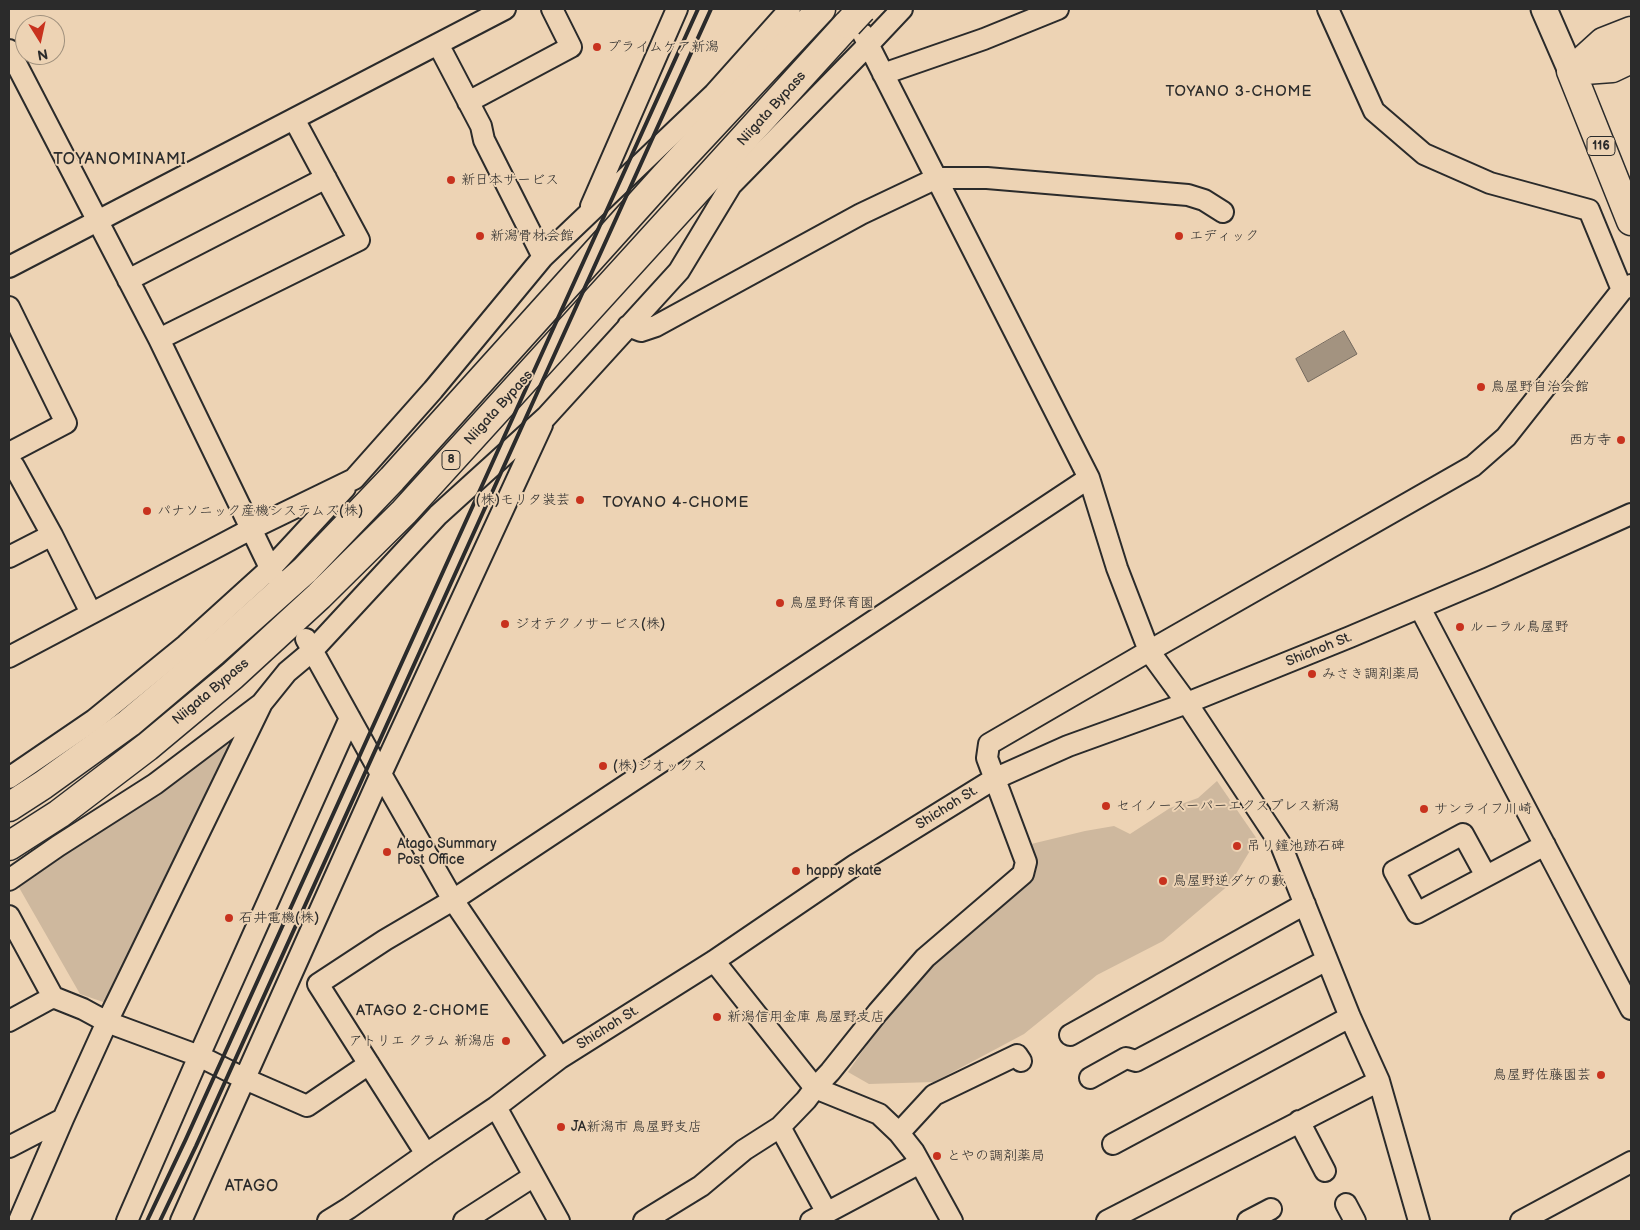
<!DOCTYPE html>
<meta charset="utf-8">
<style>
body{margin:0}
#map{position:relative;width:1640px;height:1230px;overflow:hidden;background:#edd3b4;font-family:"Balsamiq Sans",sans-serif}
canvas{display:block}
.frame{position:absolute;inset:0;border:10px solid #2b2b2b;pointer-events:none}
.north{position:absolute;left:15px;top:15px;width:50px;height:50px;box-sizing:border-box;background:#edd3b4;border:1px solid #9f907d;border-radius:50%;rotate:170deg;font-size:14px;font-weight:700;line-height:20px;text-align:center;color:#2b2b2b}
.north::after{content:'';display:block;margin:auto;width:18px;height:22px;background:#c8321e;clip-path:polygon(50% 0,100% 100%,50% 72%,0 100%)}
</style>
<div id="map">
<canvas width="1640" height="1230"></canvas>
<div class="frame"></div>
<div class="north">N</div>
</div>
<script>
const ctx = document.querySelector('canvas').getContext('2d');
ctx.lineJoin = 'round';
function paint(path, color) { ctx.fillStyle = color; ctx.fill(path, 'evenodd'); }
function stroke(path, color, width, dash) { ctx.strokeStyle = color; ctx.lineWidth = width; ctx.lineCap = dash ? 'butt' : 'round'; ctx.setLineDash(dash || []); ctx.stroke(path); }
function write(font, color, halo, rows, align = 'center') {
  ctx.font = font + ' "Balsamiq Sans","Klee One",sans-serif'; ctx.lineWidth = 4; ctx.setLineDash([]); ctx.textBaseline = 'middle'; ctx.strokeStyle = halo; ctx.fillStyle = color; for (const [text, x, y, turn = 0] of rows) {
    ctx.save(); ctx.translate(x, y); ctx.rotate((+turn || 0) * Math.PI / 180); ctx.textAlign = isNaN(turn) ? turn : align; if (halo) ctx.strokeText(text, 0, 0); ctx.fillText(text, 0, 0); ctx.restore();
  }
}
paint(new Path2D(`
 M223,741L229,745L109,1004L80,994L17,884Z
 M1217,781L1257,839L1230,884L1163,941L1097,975L1024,1034L934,1082L869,1084L848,1072L897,1001L949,945L1029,880L1027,845L1085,831L1114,826L1130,834L1170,808L1198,798Z`), '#ceb89e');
const water = new Path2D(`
 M1344,331L1357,354L1308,382L1296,359Z`);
paint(water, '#a39380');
stroke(water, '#73695e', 1);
const minor = new Path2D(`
 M1328,9L1374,111L1424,154L1490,183L1589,210L1622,290
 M863,34L1089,478L1117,568L1149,651L1187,703L1281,845L1350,1017L1379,1081L1419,1221
 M438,44L481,126L484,140L543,257
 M9,50L159,339L273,574
 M883,74L984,39L1058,9
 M468,102L571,47L552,9
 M591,206L677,9
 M9,267L505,9
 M128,280L326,178
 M9,307L66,423L9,453
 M628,326L641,331L656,326L861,214L937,178H987L1188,195L1204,200L1223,212
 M159,339L359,240L294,119
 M9,468L14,466L52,535L91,613
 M9,557L52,535
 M1420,608L1631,1009
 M306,639L381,774L453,900L560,1058
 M9,657L251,529L354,479L433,390L543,257L714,94L790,9
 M9,778L94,720L186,645L271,568L345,488
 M1486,876L1463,834L1394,871L1417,913L1545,845
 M9,880L58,846L155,784L261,704
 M9,916L53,997L83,1009L107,1022L199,1056L245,1079L307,1106L369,1064
 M714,961L815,1088L879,1114L899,1133L914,1152L952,1221
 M9,1021L53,997
 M1070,1035L1305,904
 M1090,1078L1126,1058L1136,1061L1327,960
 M496,1107L559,1221
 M1299,1121L1325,1171
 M780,1127L827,1213
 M899,1133L934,1095L1017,1055L1021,1061
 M1113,1144L1350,1017
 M9,1147L63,1119
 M426,1154L318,984L385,940L453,900L1089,478
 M1346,1204L1355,1221
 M19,1221L63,1119L107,1022L262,703L287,672L312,651L438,515L546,417L679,271L731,185L868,45L902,9
 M127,1221L199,1056L350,718
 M181,1221L381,774L542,425
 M328,1221L349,1208L426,1154L496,1107L560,1058L714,961L855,865L994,779L1068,746L1187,703L1350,637L1489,578L1631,514
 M464,1221L534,1176
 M644,1221L701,1186L744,1150L780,1127L806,1100L815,1088L830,1072L878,1012L925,958L1023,874L1026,862L987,758L989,744L1149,651L1473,466L1506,437L1622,290L1631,285
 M811,1221L920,1163
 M1107,1221L1379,1081
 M1248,1221L1271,1209
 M1521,1221L1631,1162`);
const major = new Path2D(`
 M1544,9L1571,71`);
const highway = new Path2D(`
 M1571,71L1631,221
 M1571,71L1603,42L1631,31
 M1571,71L1612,68L1631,59
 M9,807L43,785L129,723L213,652L305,570L392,479L665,176L821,9
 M9,846L59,814L147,747L232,676L319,596L404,512L848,24`);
stroke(minor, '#2b2b2b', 24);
stroke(major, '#2b2b2b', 29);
stroke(highway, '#2b2b2b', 31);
stroke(minor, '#edd3b4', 20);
stroke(major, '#edd3b4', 25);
stroke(highway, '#edd3b4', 28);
stroke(new Path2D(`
 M147,1221L185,1141L698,9
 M160,1221L196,1146L711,9`), '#2b2b2b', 4);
const highwayBridge = new Path2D(`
 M848,24L862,9`);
stroke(highwayBridge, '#2b2b2b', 31, []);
stroke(highwayBridge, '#edd3b4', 28);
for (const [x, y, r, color] of [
 [597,47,5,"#c8321e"],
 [451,180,5,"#c8321e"],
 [480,236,5,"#c8321e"],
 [1179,236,5,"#c8321e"],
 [1481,387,5,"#c8321e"],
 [1621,440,5,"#c8321e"],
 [580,500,5,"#c8321e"],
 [147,511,5,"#c8321e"],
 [780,603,5,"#c8321e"],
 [505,624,5,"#c8321e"],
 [1460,627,5,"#c8321e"],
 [1312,674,5,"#c8321e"],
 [603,766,5,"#c8321e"],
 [1106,806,5,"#c8321e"],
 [1424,809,5,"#c8321e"],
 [1237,846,5,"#c8321e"],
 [387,852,5,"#c8321e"],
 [796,871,5,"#c8321e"],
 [1163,881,5,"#c8321e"],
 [229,918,5,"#c8321e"],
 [717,1017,5,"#c8321e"],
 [506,1041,5,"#c8321e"],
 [1601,1075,5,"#c8321e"],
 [561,1127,5,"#c8321e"],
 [937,1156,5,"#c8321e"]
]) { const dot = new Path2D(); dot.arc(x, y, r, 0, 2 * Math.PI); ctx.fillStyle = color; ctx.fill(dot); stroke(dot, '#edd3b4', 2); }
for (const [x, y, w] of [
 [1601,146,28],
 [451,460,18]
]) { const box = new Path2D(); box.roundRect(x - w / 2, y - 9.5, w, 19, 4); ctx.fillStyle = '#edd3b4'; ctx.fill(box); stroke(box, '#2b2b2b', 1); }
write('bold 12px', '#2b2b2b', null, [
 ["116",1601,146],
 ["8",451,460]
]);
write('14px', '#2b2b2b', '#edd3b4', [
 ["プライムケア新潟",607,47],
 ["新日本サービス",461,180],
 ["新潟骨材会館",490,236],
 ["エディック",1189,236],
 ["鳥屋野自治会館",1491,387],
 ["西方寺",1611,440,"right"],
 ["(株)モリタ装芸",570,500,"right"],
 ["パナソニック産機システムズ(株)",157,511],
 ["鳥屋野保育園",790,603],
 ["ジオテクノサービス(株)",515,624],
 ["ルーラル鳥屋野",1470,627],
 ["みさき調剤薬局",1322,674],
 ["(株)ジオックス",613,766],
 ["セイノースーパーエクスプレス新潟",1116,806],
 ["サンライフ川崎",1434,809],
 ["Atago Summary",397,844],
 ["Post Office",397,860],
 ["吊り鐘池跡石碑",1247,846],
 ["happy skate",806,871],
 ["鳥屋野逆ダケの藪",1173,881],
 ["石井電機(株)",239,918],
 ["新潟信用金庫 鳥屋野支店",727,1017],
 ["アトリエ クラム 新潟店",496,1041,"right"],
 ["鳥屋野佐藤園芸",1591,1075,"right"],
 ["JA新潟市 鳥屋野支店",571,1127],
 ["とやの調剤薬局",947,1156]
], 'left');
write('14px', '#2b2b2b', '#edd3b4', [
 ["Niigata Bypass",772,109,-48],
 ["Niigata Bypass",499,408,-48],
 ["Shichoh St.",1319,650,-22],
 ["Niigata Bypass",211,692,-40],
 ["Shichoh St.",947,808,-32],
 ["Shichoh St.",608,1028,-32]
]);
ctx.letterSpacing = '1px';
write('15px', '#2b2b2b', '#edd3b4', [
 ["TOYANO 3-CHOME",1239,92],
 ["TOYANO 4-CHOME",676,503],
 ["ATAGO 2-CHOME",423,1011]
]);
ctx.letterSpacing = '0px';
ctx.letterSpacing = '1px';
write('16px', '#2b2b2b', '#edd3b4', [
 ["TOYANOMINAMI",120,160],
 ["ATAGO",252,1187]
]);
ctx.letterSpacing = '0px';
</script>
